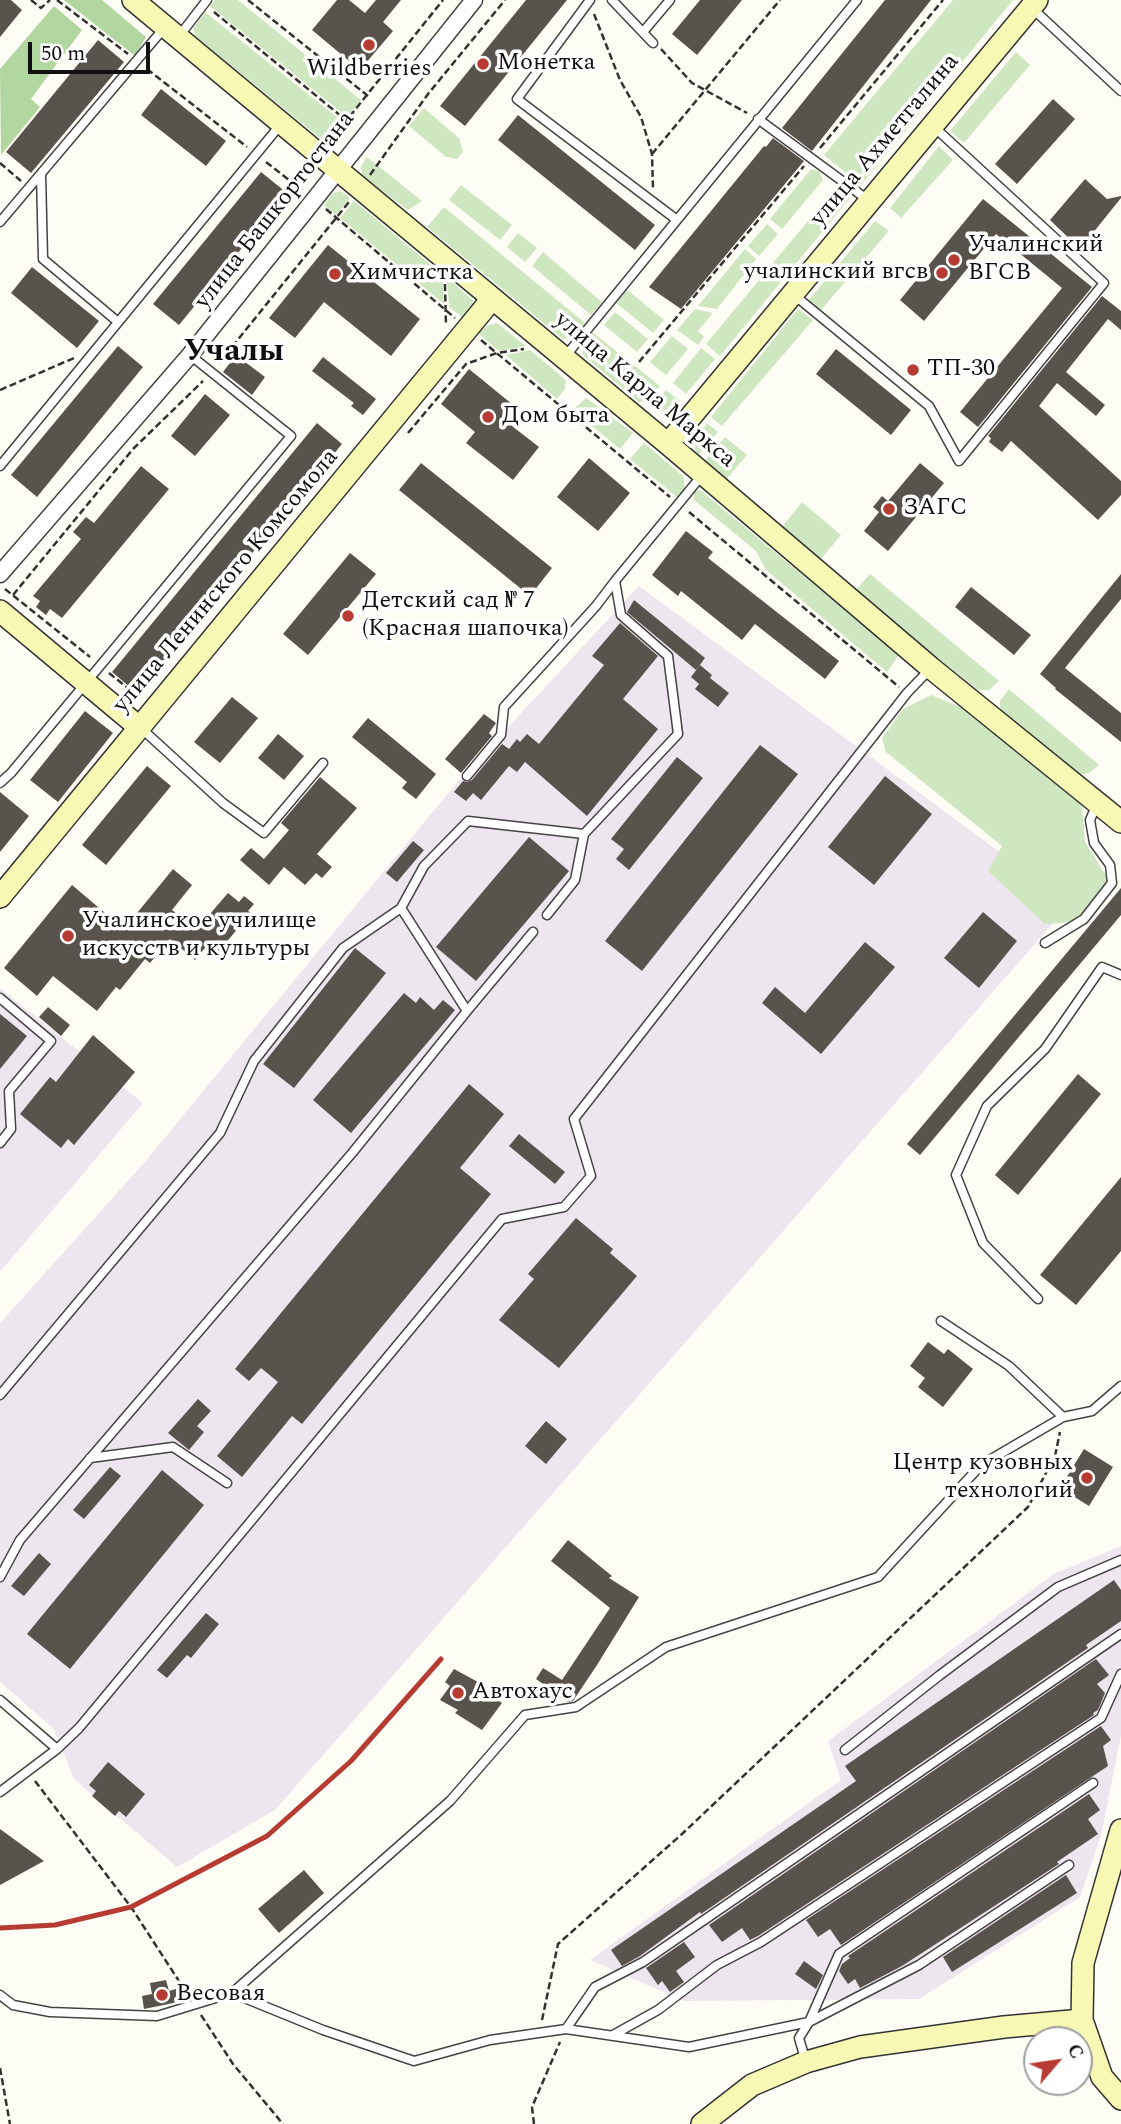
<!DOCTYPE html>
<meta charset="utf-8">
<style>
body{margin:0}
#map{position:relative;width:1121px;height:2124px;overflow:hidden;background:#fefdf5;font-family:Spectral,serif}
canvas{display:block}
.north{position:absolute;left:1023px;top:2026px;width:70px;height:70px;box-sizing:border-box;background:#fff;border:2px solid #9f9f9f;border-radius:50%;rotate:61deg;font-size:19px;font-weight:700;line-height:28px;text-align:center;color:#101010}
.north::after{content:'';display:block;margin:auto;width:24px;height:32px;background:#b63c33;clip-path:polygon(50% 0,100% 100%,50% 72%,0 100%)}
.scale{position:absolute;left:28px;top:42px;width:122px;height:32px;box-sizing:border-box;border:4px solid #101010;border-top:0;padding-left:9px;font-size:21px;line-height:24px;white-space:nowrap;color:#101010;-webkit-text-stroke:5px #fff;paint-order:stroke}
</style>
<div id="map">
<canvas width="1121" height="2124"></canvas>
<div class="north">С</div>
<div class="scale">50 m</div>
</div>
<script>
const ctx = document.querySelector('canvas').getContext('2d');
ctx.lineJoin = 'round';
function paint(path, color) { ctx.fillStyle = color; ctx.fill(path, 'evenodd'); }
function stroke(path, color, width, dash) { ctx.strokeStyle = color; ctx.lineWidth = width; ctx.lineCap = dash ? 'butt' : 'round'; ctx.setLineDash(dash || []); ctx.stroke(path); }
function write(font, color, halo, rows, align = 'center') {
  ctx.font = font + ' Spectral,serif'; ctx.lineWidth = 7; ctx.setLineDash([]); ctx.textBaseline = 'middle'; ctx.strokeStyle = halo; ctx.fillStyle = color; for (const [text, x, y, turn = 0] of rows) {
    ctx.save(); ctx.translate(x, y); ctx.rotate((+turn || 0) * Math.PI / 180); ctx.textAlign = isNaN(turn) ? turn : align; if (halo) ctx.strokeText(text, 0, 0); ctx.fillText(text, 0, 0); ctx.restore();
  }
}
paint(new Path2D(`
 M639,586L1070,904L275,1810L177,1867L74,1779L54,1729L0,1682V1323L144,1163L459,780Z
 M0,988L143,1103L0,1272Z
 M1121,1546V1735L1101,1836L1080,1897L919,1999L684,2001L590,1960L841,1780L828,1741L1054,1574Z`), '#eee6ee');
paint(new Path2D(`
 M215,0H238L361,100L347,117L210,6Z
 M953,0H1013L861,185L824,155Z
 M205,12L343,122L326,143L195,36L193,28Z
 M1016,52L1030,65L964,143L950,131Z
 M424,108L459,138L463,152L457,159L446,157L409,126Z
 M939,146L953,160L901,218L890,208Z
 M367,157L422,201L408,210L362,176L361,166Z
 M811,169L819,171L823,180L782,229L770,219Z
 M461,185L512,225L500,240L449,200Z
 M836,187L850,198L720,356L706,344Z
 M341,191L350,198L336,215L324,205L333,193Z
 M354,201L443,275L444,304L340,218Z
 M444,207L585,323L575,336L563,339L427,227Z
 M875,221L889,231L821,310L809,300Z
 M767,224L778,234L759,256L748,246Z
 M518,233L537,248L525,262L507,247Z
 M745,249L756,259L717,309L698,306Z
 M543,252L602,302L591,315L532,266Z
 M447,278L473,300L475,308L466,320L449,307Z
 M626,289L664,320L653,333L615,302Z
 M695,309L713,313L698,331L704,337L698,345L677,330Z
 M798,309L813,320L722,426L711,417Z
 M615,312L648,339L637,352L604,325Z
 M497,323L526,346L499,351L478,333L487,326Z
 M592,332L660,386L648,400L639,402L583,355V343Z
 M672,336L688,349L666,375L650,362Z
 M701,348L715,359L686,394L673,383Z
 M530,350L566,380L565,389L557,399L506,355Z
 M666,390L680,401L670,413L662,414L656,409L655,403Z
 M586,398L633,433L620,449L573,410Z
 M707,423L718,432L699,455L695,449L696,439Z
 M725,437L747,455L725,481L703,463Z
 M644,443L683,476L685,488L677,497L630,459Z
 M700,490L899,655L887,672L766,570L756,551L694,500V492Z
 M802,502L841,535L820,560L781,528Z
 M870,574L999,681L989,690H978L855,591Z
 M1009,689L1099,765L1089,773L1078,775L1000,709V701Z
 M931,695L961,707L1082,805L1085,842L1107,877C1104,892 1089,914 1073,920C1065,924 1053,923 1045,924L988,871L1002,846L886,752L882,738L903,709Z`), '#cfe7c0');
paint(new Path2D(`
 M64,0H102L146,37L135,56Z
 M54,6L82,30L31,99L40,107L1,155L0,69Z`), '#b2d6a0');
paint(new Path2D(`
 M0,0H11L22,10L0,37Z
 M337,0H349L365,13L376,0H401L383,22L393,31L360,70L312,30Z
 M526,0H567L465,126L440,106Z
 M700,0H742L697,55L672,34Z
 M885,0H931L812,151L782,128Z
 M98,40L124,62L31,173L6,152Z
 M161,89L226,141L206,166L141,115Z
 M1053,99L1075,119L1017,184L995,164Z
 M518,115L655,225L635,250L498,140Z
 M773,138L804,161L681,309L649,287L764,146L766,147Z
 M261,172L287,193L179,325L153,304Z
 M1085,179L1107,199L1121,196V198L1080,249L1050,220Z
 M983,199L1092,287L978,427L960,412L1062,288L996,234L924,321L900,300Z
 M328,245L420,319L391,356L324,302L295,338L269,318Z
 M32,267L99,321L77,348L11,293Z
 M1102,296L1121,311V330L1108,319L1066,372L1105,405L1096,416L1057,383L1039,406L1121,481V495L1098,520L1011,441L1002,452L989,442L991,438L988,436Z
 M118,346L143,367L37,497L11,475Z
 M836,349L911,410L891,435L816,374Z
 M236,355L265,377L252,395L223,372Z
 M323,357L376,399L363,415L351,406L354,403L312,371Z
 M469,369L523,413L512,426L539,447L513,480L466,443L475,432L441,404Z
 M205,394L230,415L195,456L171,436Z
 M317,423L342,444L137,693L112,672Z
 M589,458L630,493L598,531L557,497Z
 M421,463L552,568L530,596L399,490Z
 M920,463L944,483L888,551L864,531L879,512L873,507L882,496L888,501Z
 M141,466L169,489L62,618L50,609L46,615L36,607L40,601L33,596L81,539L73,532L86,517L94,523Z
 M686,531L713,552L708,558L839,661L825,679L755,624L742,640L681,591L678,596L652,575Z
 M350,553L376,574L308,655L283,634Z
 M1121,574V599L1065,668L1121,713V742L1055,689L1056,688L1040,674Z
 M971,587L1031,635L1014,655L955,607Z
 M634,600L705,658L696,670L627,612Z
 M620,623L658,656L623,699L658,729L587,816L525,762L517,772L509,766L481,800L473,793L466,801L454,792L463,781L467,782L472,780L502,744L509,749L517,739L520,742L527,734L539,744L604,665L592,656Z
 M700,665L712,675L710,678L729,693L718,707L695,689L699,684L691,677Z
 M232,697L258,718L220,763L194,742Z
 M85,711L113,733L58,802L30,780Z
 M484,714L496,723L489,733L492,736L461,773L445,759Z
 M368,718L436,774L416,799L402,788L407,782L352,737Z
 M278,734L304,756L284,780L258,758Z
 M760,745L798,774L642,971L605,941Z
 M677,757L703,778L629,870L616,859L624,849L611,839Z
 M147,766L171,786L106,865L82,845Z
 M885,776L932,814L874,885L828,847Z
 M320,777L357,808L317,854L332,867L322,878L316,873L305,885L284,867L269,885L240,860L251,848L264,859L289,830L281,823Z
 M0,792L29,816L0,852Z
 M529,837L569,871L476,981L436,947Z
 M413,841L424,850L397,882L386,873Z
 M173,869L192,885L172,910L197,929L228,893L239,902L244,896L254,904L248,911L251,913L218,952L208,944L195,960L170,939L150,963L145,959L120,990L116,987L97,1011L53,976L37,996L4,968L72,885L124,929Z
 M1121,888V915L920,1155L907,1144Z
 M983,912L1017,941L979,988L944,958Z
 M865,942L895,967L821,1054L762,1003L775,987L805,1013Z
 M355,948L386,973L294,1088L263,1064Z
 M404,993L416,1003L420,997L434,1010L443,1000L455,1010L351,1133L313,1100Z
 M48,1007L70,1025L61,1036L39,1017Z
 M0,1014L27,1036L0,1069Z
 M93,1035L135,1072L74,1145L68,1139L61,1148L20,1114L50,1077L56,1082Z
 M1078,1074L1101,1094L1018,1195L995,1175Z
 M469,1084L504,1114L460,1168L491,1194L302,1424L292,1416L242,1477L217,1456L278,1382L261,1368L249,1381L235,1369Z
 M519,1134L565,1172L555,1184L509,1146Z
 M1121,1177V1251L1076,1305L1040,1275Z
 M576,1218L613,1249L610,1253L637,1276L559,1368L499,1320L534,1279L528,1274Z
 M928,1342L944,1354L948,1349L973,1369L943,1407L918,1387L925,1378L910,1366Z
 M198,1399L211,1411L197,1426L204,1432L189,1450L168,1433Z
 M546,1421L567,1439L546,1464L525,1446Z
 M1084,1449L1113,1467L1089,1506L1060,1488Z
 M110,1467L121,1476L84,1519L73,1510Z
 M162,1470L204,1505L70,1669L27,1634Z
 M568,1540L612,1576L609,1578L639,1597L597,1665L573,1701L568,1702L536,1679L543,1668L562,1680L610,1608L551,1561Z
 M39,1553L51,1564L24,1596L11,1586Z
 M1114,1580L1121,1590V1621L1086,1645L1088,1648L701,1914L700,1912L640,1956L622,1966L611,1950L856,1781L845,1766Z
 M206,1613L219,1624L191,1658L187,1655L167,1678L157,1670Z
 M1096,1659L1109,1675L1097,1684L1105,1693L1098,1710L1093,1713L1094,1715L758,1936L750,1940L742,1928L722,1942L709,1925Z
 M454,1669L478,1682L475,1686L502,1703L482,1730L455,1713L458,1710L440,1700L450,1686L445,1682Z
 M1101,1726L1111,1740L1103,1746L1108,1766L841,1945L830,1929L818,1937L806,1920Z
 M108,1762L145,1794L126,1817L119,1811L115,1816L92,1796L96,1791L89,1785Z
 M1089,1794L1100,1810L1088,1819L1098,1834L1057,1862L1059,1864L902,1966L860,1988L855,1979L848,1984L839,1971L842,1964L850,1958L848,1956Z
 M0,1829L44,1861L0,1885Z
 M304,1870L324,1893L279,1933L258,1909Z
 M1066,1875L1077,1893L952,1972L943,1957Z
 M684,1942L695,1957L676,1971L684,1982L670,1992L662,1981L658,1985L646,1968Z
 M804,1961L823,1975L816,1989L795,1974Z
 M166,1980L169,1991L176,1989L178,2002L144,2009L142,1996L152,1994L150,1983Z`), '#58534d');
const lane = new Path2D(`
 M590,0L517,99L677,220
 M612,0L653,43
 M1033,9L1121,91
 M643,32L670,0
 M180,35L207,0
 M758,119L868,200
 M41,174L43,259L118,322
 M0,222L165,27
 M793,294L929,406L959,461L1104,283L933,126
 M564,358L857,0
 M0,466L281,124
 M142,729L223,803L264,833L323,763
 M467,776L501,735L504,707L596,606L615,581
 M0,783L11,773L291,436L190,355
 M547,915L575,880L584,834
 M1045,943L1084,919L1112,883L1110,865L1094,843L1090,820L1096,806
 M0,998L51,1041L9,1091L11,1129L0,1143
 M467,1011L533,932
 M1038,1299L983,1243L956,1175L987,1106L1045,1049L1102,967L1121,975
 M941,1321L1009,1366L1063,1417
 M0,1395L220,1133L254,1061L343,948L401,908L424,866L468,821L584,834L678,734L668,656L621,615L615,581L703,474
 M90,1458L173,1447L227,1483
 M0,1577L20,1540L353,1152L467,1011L401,908
 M0,1700L57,1749L0,1792
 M57,1749L79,1728L502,1219L564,1207L591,1176L574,1119L907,693L931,668
 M845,1750L940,1675L1058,1587L1121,1560
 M232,1993L323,2030L414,2061L490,2040L566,2029L689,2047L809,2022L919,1965L1069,1865
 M0,1995L13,2005L50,2012L157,2016L232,1993L450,1801L525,1715L576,1707L666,1647L878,1577L981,1465L1063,1417L1092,1411L1121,1386
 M566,2029L595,1987L643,1962L1121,1634
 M613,2035L658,2010L717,1965L761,1942L1101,1718L1121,1674
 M806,2062L799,2038L809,2022L839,1954L1093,1783`);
const street = new Path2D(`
 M0,574L190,355L474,0`);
const secondary = new Path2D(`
 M133,0L668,444L931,668L1121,822
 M668,444L1037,0
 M0,611L140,728
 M0,897L492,299
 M1121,1830L1083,1963L1082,2020L1102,2077L1121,2099
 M702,2124L752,2085L806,2062L860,2047L1004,2027L1082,2020`);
stroke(lane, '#434343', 11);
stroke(street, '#434343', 19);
stroke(secondary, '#323232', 24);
stroke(new Path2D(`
 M31,0L41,8L50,0
 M57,0L128,54
 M248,0L368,96
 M214,12L347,121
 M594,14L620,80L641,117L652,154L653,188
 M661,49L692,83L747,113
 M147,69L247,147
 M330,141L443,0
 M820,148L943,0
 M652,154L780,0
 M266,162L302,190
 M0,163L21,181
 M370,175L428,94L505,0
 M295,185L308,168
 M326,209L455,318
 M445,284L446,326
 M481,340L670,497
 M639,362L804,166
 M219,363L349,202
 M0,390L74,358
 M408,433L466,364L497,353L524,349
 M689,512L899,687
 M5,589L90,657
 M13,595L133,449L203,381
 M109,673L139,697
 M35,1781L131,1907L188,1995
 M201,2015L233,2064L283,2124
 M542,2020L558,1944L682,1834L1028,1507L1055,1456L1060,1432
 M0,2068L10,2124
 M534,2124L532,2107L560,2042`), '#323232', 2.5, [7, 3.5]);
stroke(lane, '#fff', 8);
stroke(street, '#fff', 16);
stroke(secondary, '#f8f8b5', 21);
stroke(new Path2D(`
 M0,1928L55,1925L131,1907L267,1836L351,1761L441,1659`), '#b63c33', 5);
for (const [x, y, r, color] of [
 [369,45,7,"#b63c33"],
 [483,64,7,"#b63c33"],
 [954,260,7,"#b63c33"],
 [942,273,7,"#b63c33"],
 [335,274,7,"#b63c33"],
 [913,370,7,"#b63c33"],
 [488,417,7,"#b63c33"],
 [889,509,7,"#b63c33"],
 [348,616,7,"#b63c33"],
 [68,936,7,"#b63c33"],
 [1087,1478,7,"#b63c33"],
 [458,1693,7,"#b63c33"],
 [162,1995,7,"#b63c33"]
]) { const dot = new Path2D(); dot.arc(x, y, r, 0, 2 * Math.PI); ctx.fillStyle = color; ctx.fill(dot); stroke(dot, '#fff', 2.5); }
write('24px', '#101010', '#fff', [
 ["Монетка",497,64],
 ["Wildberries",369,70,"center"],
 ["Учалинский",968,246],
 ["ВГСВ",968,274],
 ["учалинский вгсв",928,273,"right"],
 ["Химчистка",349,274],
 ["ТП-30",927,370],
 ["Дом быта",502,417],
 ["ЗАГС",903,509],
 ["Детский сад № 7",362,602],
 ["(Красная шапочка)",362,630],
 ["Учалинское училище",82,922],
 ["искусств и культуры",82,950],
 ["Центр кузовных",1073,1464,"right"],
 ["технологий",1073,1492,"right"],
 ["Автохаус",472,1693],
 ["Весовая",176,1995]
], 'left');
write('24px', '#101010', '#fff', [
 ["улица Ахметгалина",886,141,-50],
 ["улица Башкортостана",276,211,-52],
 ["улица Карла Маркса",644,391,40],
 ["улица Ленинского Комсомола",227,582,-50]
]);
write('bold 32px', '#101010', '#fff', [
 ["Учалы",234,354]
]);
</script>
